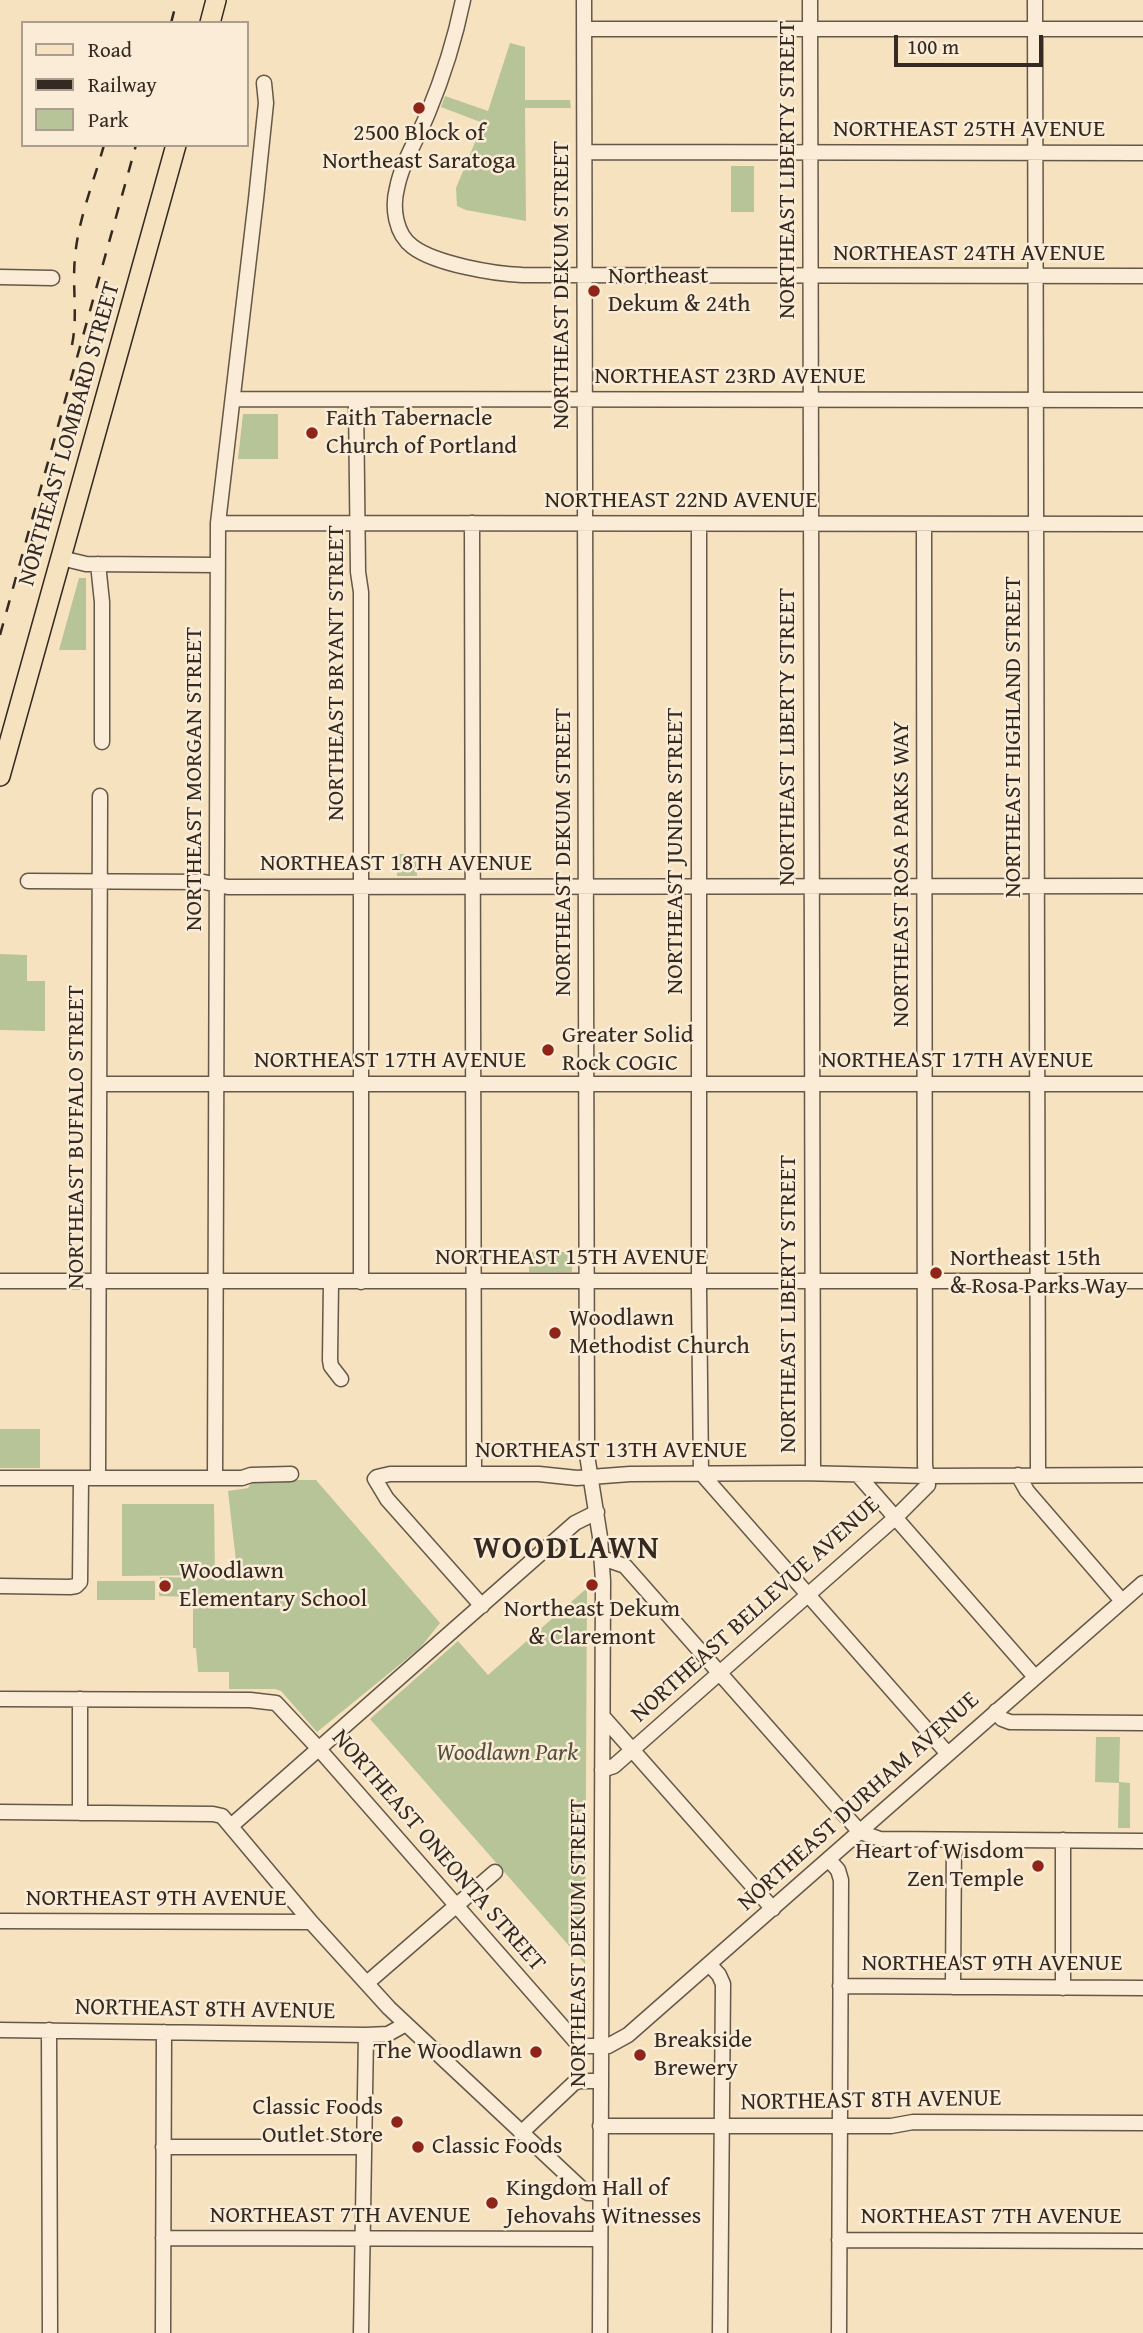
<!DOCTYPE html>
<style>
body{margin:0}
#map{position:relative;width:1143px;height:2333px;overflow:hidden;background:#f7e2c0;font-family:"Gentium Book Plus",serif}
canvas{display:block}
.legend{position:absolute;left:21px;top:21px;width:228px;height:126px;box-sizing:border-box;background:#faecd6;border:2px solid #ab9e8e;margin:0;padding:9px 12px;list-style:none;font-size:21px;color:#342a21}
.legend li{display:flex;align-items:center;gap:14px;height:35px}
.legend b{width:35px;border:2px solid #ab9e8e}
.scale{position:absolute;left:894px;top:35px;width:149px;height:32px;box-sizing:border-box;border:4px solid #342a21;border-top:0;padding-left:9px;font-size:21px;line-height:24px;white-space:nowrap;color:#342a21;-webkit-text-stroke:5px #faecd6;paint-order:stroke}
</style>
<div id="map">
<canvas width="1143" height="2333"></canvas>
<ul class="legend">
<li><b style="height:9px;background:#f7e2c0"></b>Road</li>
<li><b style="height:9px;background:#342a21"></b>Railway</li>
<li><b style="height:19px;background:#b7c497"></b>Park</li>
</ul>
<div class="scale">100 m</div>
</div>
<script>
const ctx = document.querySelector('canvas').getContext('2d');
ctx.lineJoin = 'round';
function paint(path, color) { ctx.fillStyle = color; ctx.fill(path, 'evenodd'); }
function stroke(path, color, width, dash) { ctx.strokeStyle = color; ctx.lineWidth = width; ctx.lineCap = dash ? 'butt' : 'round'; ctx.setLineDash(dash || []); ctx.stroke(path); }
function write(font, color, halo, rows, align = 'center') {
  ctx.font = font + ' "Gentium Book Plus",serif'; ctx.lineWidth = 5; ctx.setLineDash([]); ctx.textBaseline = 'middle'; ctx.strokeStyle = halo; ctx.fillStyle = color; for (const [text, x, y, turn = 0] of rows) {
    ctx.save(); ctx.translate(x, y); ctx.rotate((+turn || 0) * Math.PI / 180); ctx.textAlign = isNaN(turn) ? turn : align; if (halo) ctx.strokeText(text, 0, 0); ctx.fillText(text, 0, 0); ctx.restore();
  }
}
paint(new Path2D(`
 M510,43L525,47V100H570L571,108H525L526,221L466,210L457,206L456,188L483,123L441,107L445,96L488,111Z
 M731,166H754V212H731Z
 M243,414H278V459H238Z
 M79,578H86V650H59Z
 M397,854H417V876H397Z
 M0,954L27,955V981H45V1031L0,1030Z
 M529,1252H572V1272H529Z
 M0,1429H40V1468H0Z
 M257,1480H316L440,1623L420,1648L317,1732L281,1691L275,1689H229V1672H198L196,1648H193V1597L159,1596L160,1577L238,1579L228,1491L248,1488L252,1482Z
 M214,1504L215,1575L122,1576V1504Z
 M97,1581H155V1600H97Z
 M587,1588L585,1964L370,1719L458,1641L488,1675Z
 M1096,1737H1120L1119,1782L1130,1783V1828H1118L1119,1783L1095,1782Z`), '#b7c497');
const minor = new Path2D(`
 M463,0C455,39 443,77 428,113C418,138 402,162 397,188C392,207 395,234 413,247C436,264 494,274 522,275L1143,276
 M584,0L587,1455L600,1537L603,1581L600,2333
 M810,0L813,1473
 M1035,0L1038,1475
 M585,29H1143
 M585,152L1143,153
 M0,277L52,278
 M233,399L1143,400
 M356,400L358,572L361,592V1282
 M218,523L1143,524
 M472,523L474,1474
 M699,524V1290L701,1473L948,1754
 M61,558L86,564L218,565
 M98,564L102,602V742
 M28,881L204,882L228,887L1143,886
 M100,1084H1143
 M0,1281H1143
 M331,1282L330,1360L331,1366L341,1379
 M858,1475L1035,1677
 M1018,1475L1027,1491L1122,1601
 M0,1478H242L251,1475L291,1474
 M98,1478L100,796
 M215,1478L218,523L256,199L266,103L264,83
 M602,1558L625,1566L860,1832L880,1839L1143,1841
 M0,1586L70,1587L76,1586L80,1582L81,1478
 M482,1606L387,1499L375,1479L377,1477L390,1474H539L577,1478L630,1474L800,1473L928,1476L1143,1475
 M0,1699L250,1700L276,1703L319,1749L576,2042L586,2046H608L628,2035L1143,1583
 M80,1699V1813
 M996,1711L1002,1719L1010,1722L1143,1723
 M604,1718L773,1909
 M602,1770L614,1766L895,1518L928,1485L925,1465L924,524
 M0,1812L213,1814L222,1816L311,1922L389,2008L581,2188L588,2193H600
 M231,1826L575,1523L597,1512
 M829,1860L838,1870L841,1880L839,2333
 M0,1921L311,1922
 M710,1965L719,1975L723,1984L720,2333
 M367,1983L495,1872
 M840,1986L1143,1988
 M953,1987L954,1840
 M1063,1988V1840
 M0,2030L366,2035L388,2034L406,2024
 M49,2030L50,2333
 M600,2126H891L913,2122L1143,2123
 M521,2133L574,2083L580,2081H601
 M163,2147H364
 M163,2238L600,2239
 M839,2240L1143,2241
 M163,2333L164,2032
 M361,2333L366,2035`);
const major = new Path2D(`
 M210,23L216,0
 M0,776L176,145`);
stroke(minor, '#655849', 17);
stroke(major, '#342a21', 22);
stroke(minor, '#faecd6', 14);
stroke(major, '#f7e2c0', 19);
stroke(new Path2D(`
 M171,23L177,0
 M72,345C78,315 72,287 75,257C78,220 94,181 104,145
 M0,635L136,145`), '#342a21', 2.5, [12, 12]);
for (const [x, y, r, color] of [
 [419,108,7,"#8f2418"],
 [594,291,7,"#8f2418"],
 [312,433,7,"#8f2418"],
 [548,1050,7,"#8f2418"],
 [936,1273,7,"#8f2418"],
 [555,1333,7,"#8f2418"],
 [592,1585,7,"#8f2418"],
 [165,1586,7,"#8f2418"],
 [1038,1866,7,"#8f2418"],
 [536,2052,7,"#8f2418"],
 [640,2055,7,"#8f2418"],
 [397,2122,7,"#8f2418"],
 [418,2147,7,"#8f2418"],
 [492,2203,7,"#8f2418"]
]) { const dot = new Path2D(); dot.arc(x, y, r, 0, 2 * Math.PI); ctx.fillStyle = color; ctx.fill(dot); stroke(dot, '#faecd6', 2.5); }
write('24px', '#342a21', '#faecd6', [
 ["NORTHEAST 25TH AVENUE",969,130],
 ["NORTHEAST LIBERTY STREET",788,170,-90],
 ["NORTHEAST 24TH AVENUE",969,254],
 ["NORTHEAST DEKUM STREET",562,285,-90],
 ["NORTHEAST 23RD AVENUE",730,377],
 ["NORTHEAST LOMBARD STREET",70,434,-74],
 ["NORTHEAST 22ND AVENUE",681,501],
 ["NORTHEAST BRYANT STREET",337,673,-90],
 ["NORTHEAST LIBERTY STREET",788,737,-90],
 ["NORTHEAST HIGHLAND STREET",1014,737,-90],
 ["NORTHEAST MORGAN STREET",195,779,-90],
 ["NORTHEAST JUNIOR STREET",676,851,-90],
 ["NORTHEAST DEKUM STREET",564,852,-90],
 ["NORTHEAST 18TH AVENUE",396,864],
 ["NORTHEAST ROSA PARKS WAY",902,874,-90],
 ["NORTHEAST 17TH AVENUE",390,1061],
 ["NORTHEAST 17TH AVENUE",957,1061],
 ["NORTHEAST BUFFALO STREET",77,1137,-90],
 ["NORTHEAST 15TH AVENUE",571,1258],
 ["NORTHEAST LIBERTY STREET",789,1304,-90],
 ["NORTHEAST 13TH AVENUE",611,1451],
 ["NORTHEAST BELLEVUE AVENUE",756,1610,-42],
 ["NORTHEAST DURHAM AVENUE",859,1802,-42],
 ["NORTHEAST ONEONTA STREET",438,1851,49],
 ["NORTHEAST 9TH AVENUE",156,1899],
 ["NORTHEAST DEKUM STREET",579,1943,-90],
 ["NORTHEAST 9TH AVENUE",992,1964],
 ["NORTHEAST 8TH AVENUE",205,2010,1],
 ["NORTHEAST 8TH AVENUE",871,2101,-1],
 ["NORTHEAST 7TH AVENUE",340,2216],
 ["NORTHEAST 7TH AVENUE",991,2217]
]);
write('24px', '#342a21', '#faecd6', [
 ["2500 Block of",419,134,"center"],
 ["Northeast Saratoga",419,162,"center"],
 ["Northeast",608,277],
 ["Dekum & 24th",608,305],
 ["Faith Tabernacle",326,419],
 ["Church of Portland",326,447],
 ["Greater Solid",562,1036],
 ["Rock COGIC",562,1064],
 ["Northeast 15th",950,1259],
 ["& Rosa Parks Way",950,1287],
 ["Woodlawn",569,1319],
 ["Methodist Church",569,1347],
 ["Woodlawn",179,1572],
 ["Elementary School",179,1600],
 ["Northeast Dekum",592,1610,"center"],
 ["& Claremont",592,1638,"center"],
 ["Heart of Wisdom",1024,1852,"right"],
 ["Zen Temple",1024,1880,"right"],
 ["Breakside",654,2041],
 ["Brewery",654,2069],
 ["The Woodlawn",522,2052,"right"],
 ["Classic Foods",383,2108,"right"],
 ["Outlet Store",383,2136,"right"],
 ["Classic Foods",432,2147],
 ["Kingdom Hall of",506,2189],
 ["Jehovahs Witnesses",506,2217]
], 'left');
write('italic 24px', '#55503e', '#faecd6', [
 ["Woodlawn Park",507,1754]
]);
ctx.letterSpacing = '2px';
write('bold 32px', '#342a21', '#faecd6', [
 ["WOODLAWN",567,1550]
]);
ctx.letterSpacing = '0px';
</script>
